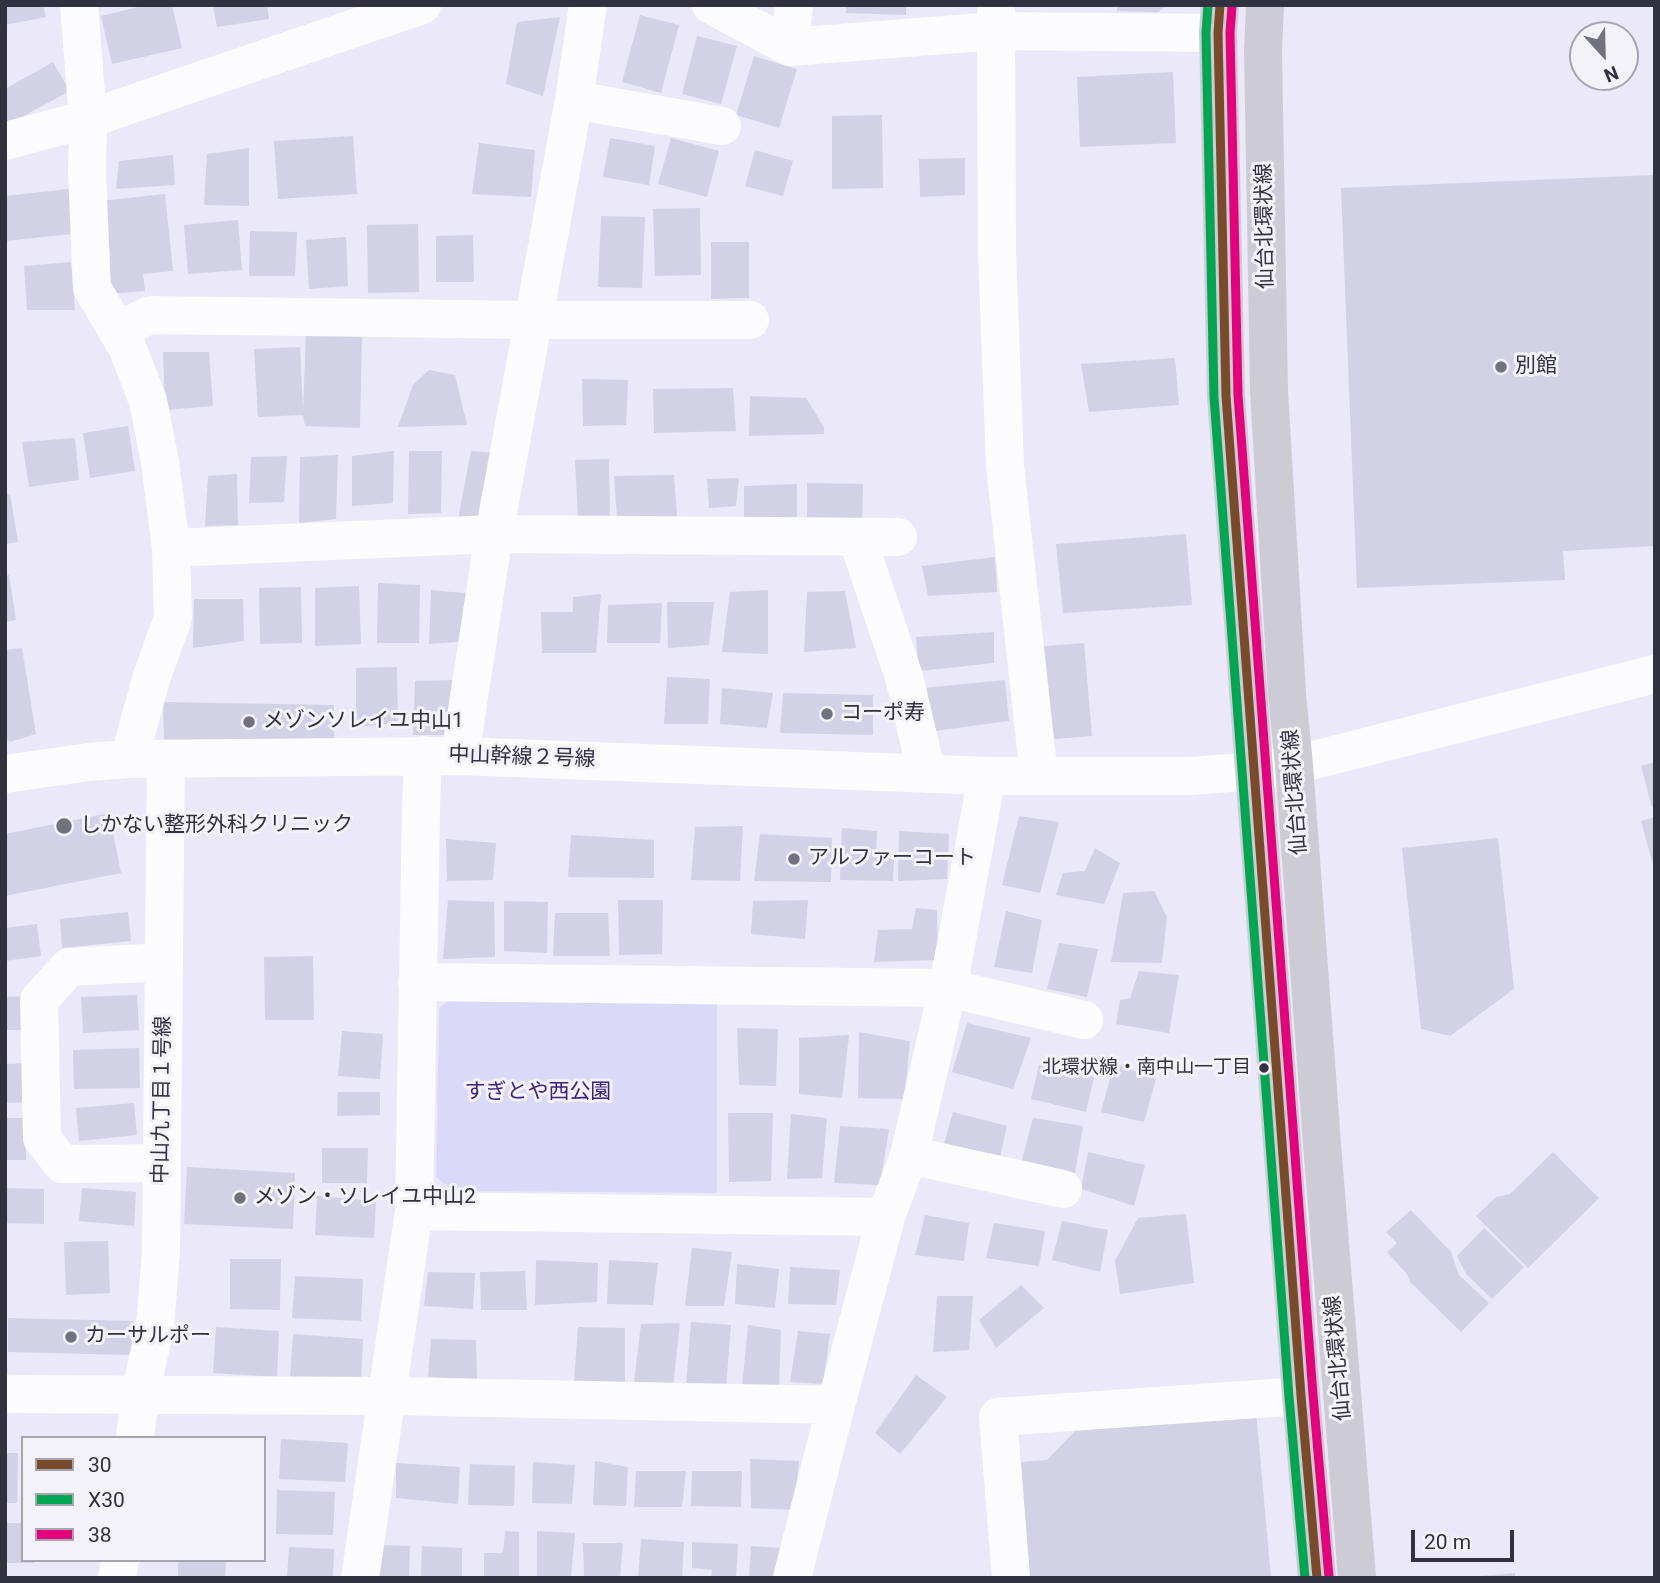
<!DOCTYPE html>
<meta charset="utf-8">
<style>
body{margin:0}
#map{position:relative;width:1660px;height:1583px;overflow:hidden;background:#eae8f9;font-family:Roboto,sans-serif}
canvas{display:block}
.frame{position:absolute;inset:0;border:7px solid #32313f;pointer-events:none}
.legend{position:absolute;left:21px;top:1436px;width:245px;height:126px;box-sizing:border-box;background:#f3f2f9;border:2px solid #a6a5af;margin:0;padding:9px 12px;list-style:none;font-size:21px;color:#32313f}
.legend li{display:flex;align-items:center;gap:14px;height:35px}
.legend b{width:35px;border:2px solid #a6a5af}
.north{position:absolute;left:1569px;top:21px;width:70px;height:70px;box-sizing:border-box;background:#f3f2f9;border:2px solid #a6a5af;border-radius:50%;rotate:158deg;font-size:19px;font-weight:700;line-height:28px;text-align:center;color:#32313f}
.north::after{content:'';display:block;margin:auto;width:24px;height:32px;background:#727180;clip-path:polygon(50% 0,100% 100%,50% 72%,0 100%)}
.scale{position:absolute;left:1411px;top:1530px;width:103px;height:32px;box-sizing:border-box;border:4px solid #32313f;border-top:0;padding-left:9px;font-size:21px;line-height:24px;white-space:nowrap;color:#32313f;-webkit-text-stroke:5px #f3f2f9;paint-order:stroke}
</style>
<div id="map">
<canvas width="1660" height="1583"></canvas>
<div class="frame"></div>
<ul class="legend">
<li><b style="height:9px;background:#7a4b2a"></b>30</li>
<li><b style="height:9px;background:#00a651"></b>X30</li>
<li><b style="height:9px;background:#e5007d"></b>38</li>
</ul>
<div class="north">N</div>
<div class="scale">20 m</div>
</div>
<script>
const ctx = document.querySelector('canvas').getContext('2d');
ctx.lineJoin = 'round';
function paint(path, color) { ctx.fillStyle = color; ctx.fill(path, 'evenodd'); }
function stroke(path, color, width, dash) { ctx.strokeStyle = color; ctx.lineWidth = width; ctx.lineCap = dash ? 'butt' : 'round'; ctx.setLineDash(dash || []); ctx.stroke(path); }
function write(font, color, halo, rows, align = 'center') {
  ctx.font = font + ' Roboto,"Noto Sans JP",sans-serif'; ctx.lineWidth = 6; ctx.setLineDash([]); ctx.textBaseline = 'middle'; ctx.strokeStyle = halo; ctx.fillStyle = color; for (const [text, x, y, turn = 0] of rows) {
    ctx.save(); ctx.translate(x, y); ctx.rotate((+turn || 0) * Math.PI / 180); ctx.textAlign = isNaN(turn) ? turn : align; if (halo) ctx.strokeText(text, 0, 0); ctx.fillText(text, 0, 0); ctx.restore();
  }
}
paint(new Path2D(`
 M461,991L717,1002V1193L454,1191L436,1177L439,1008Z`), '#dbd9f8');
paint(new Path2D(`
 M5,5H43L46,17L5,25Z
 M146,5H172L182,48L112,64L101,16Z
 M213,5H267L269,19L217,27Z
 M846,5H906V15L846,13Z
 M1117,5H1168L1158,12L1117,11Z
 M640,15L679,25L661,93L622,82Z
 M560,17L543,96L506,84L517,22Z
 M697,36L737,46L721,104L682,94Z
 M754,56L797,69L779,128L736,115Z
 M53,62L70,91L5,126V89Z
 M1173,72L1176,143L1080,147L1077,77Z
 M882,115L883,188L832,189V116Z
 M353,136L357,194L278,199L274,141Z
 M610,138L655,146L649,185L603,177Z
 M671,138L719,151L707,197L658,184Z
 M479,143L535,150L531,197L472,194Z
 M249,148V206L204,205L207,154Z
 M755,150L793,161L783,196L745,186Z
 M173,155L175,185L116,189L119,161Z
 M965,158V195L920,197L919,159Z
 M1655,175V546L1563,551L1565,580L1357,588L1341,188Z
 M69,189L72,234L5,241V196Z
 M165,194L173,271L143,274L145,291L108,294L99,201Z
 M700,208L701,275L655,276L653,209Z
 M601,216L645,217L642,288L598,287Z
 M238,220L242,270L188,274L184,225Z
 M418,224L419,292L368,293L367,225Z
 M250,231L297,232L295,276H249Z
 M473,235L474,282H436V236Z
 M346,237L348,286L309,289L306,240Z
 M711,242H749V298L711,299Z
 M71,262L75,310H27L24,266Z
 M306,334L362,335L360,428L305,426L303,415L258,417L254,349L300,347L303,411Z
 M163,352H209L213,406L165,410Z
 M1175,358L1179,405L1089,412L1081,364Z
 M429,370L455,375L467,425L398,427L413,385Z
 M582,379L628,380L626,425L583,426Z
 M733,388L736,431L654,433L653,389Z
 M750,396L806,398L824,427V434L749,436Z
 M128,426L135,471L90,478L83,433Z
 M75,438L79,480L29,487L22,442Z
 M394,451L393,503L352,506V456Z
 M409,451H442L441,513L408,514Z
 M471,451L496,453L488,518L458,519Z
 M338,455L336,519L299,523L300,457Z
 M287,456L284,502L249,503L251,457Z
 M609,459L610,516L578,518L575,460Z
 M237,474L238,525L205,526L208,476Z
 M674,475L677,517L617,518L614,476Z
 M739,478L736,506L709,508L707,479Z
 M807,483L863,484L862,522L807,519Z
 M797,484V520H744V486Z
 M10,494L18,542L5,544V495Z
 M1186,534L1192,605L1063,613L1056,544Z
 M995,557L997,592L928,596L922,566Z
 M9,575L16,620L5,622V576Z
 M378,583L420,585L419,643H377Z
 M359,586L361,644L315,646V588Z
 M301,587L302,643L260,644L259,588Z
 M431,590L473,594L468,641L429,644Z
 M768,590V654L722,652L730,592Z
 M845,591L856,648L804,652L807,592Z
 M601,594L596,653H542L541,612H573V597Z
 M194,599H243L244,641L193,648Z
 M667,602H714L709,645L668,648Z
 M662,603L660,643H607L608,605Z
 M994,632V663L919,671L916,637Z
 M1084,643L1092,736L1042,740L1035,647Z
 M22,648L36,734L10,742L5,739V650Z
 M397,667L398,723L356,727V668Z
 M667,677L710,679L708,724H664Z
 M455,680L454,735H413L415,681Z
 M1005,680L1009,721L927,732L923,688Z
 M722,688L773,693L767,728L720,724Z
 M783,693L873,695V735L780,733Z
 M163,702L334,705V741L164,740Z
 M1655,762V806L1652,807L1641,766Z
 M109,813L121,873L5,896V855L7,854L5,834Z
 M1019,816L1059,822L1040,893L1002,885Z
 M1655,817V861H1652L1641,821Z
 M743,826L740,881L691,880L695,827Z
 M842,828L877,831L876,853L894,855L893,881L840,880Z
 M899,831L949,834L947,879L898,881Z
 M760,834L832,838L831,882L754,881Z
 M571,835L654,840V878L568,877Z
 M1498,838L1514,989L1450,1036L1421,1029L1402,848Z
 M446,839L496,843L493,880L447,881Z
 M1095,848L1120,863L1104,904L1056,895L1063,873L1085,871Z
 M1154,891L1167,917L1162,963L1111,962L1123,893Z
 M448,900L494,902L495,957L443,959Z
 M618,900H663L662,954L619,955Z
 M808,900L805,939L751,934L753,901Z
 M504,901L548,902L547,953L504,951Z
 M916,908L937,910L938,960L874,962L878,930L912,929Z
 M1006,911L1042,920L1032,973L994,967Z
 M128,912L131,941L62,948L60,919Z
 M555,913H608L610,956H553Z
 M37,924L41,956L5,961V928Z
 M1059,943L1098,949L1087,997L1047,989Z
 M313,956L314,1020H265L264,957Z
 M1139,971L1179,975L1169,1033L1116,1024L1120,1000L1130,998Z
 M137,995L139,1030L83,1033L81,997Z
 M25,996L26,1030H5V997Z
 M967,1023L1031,1038L1013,1089L952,1072Z
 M737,1028L778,1029L776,1086L739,1085Z
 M342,1031L383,1034L380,1079L338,1076Z
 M859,1032L910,1041L904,1099L858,1098Z
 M849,1035L842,1098L799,1094V1038Z
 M139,1048L140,1088L74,1089L73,1050Z
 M33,1063L34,1102L5,1103V1064Z
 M1114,1063L1156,1079L1144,1122L1101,1112Z
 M1039,1065L1094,1077L1086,1112L1031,1099Z
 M338,1092H380V1115L337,1116Z
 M134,1103L137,1135L79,1141L76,1108Z
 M953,1112L1007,1126L999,1161L943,1148Z
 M728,1113H773L771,1181L729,1182Z
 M791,1114L827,1118L822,1178L787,1179Z
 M5,1118H26V1160H5Z
 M1033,1118L1083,1126L1075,1173L1022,1160Z
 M840,1126L889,1129L880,1185L834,1183Z
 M322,1148H368L367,1183H322Z
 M1088,1152L1145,1165L1134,1206L1081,1189Z
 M1553,1152L1599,1198L1528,1268L1476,1216L1496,1197L1510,1194Z
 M187,1167L295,1173L293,1229L184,1224Z
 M5,1188L44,1189V1224L5,1223Z
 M82,1188L136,1192L134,1226L79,1221Z
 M317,1196L376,1201L374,1238L315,1235Z
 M1411,1210L1451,1252L1459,1275L1489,1303L1461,1332L1410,1282L1407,1274L1387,1252L1397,1243L1386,1232Z
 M1186,1214L1194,1283L1120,1294L1115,1261L1138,1218Z
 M925,1215L969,1223L964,1261L915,1255Z
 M1062,1221L1108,1230L1100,1272L1052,1260Z
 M994,1223L1045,1231L1039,1266L986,1258Z
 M1484,1228L1524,1267L1492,1299L1466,1274L1457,1256Z
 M108,1241L110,1293L66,1295L64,1242Z
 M692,1248L732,1252L724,1306H685Z
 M230,1259H281L280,1310L230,1309Z
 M536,1260L598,1263L597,1302L535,1305Z
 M609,1260L658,1263L653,1305L607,1304Z
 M737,1264L779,1269L775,1308L735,1304Z
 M790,1267L840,1270L836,1305L788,1304Z
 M525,1271L527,1310H481L480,1272Z
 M428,1272L475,1273L473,1309L424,1306Z
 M295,1276L363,1279L361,1321L292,1318Z
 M1021,1285L1044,1308L996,1348L979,1320Z
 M937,1296H973L969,1350L933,1352Z
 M8,1318L134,1321L133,1355L8,1352Z
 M691,1322L731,1325L726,1388L686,1386Z
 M680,1323L673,1387L634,1383L641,1324Z
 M748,1325L781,1330L779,1387H742Z
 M216,1327L279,1331L277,1377L213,1373Z
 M578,1327L625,1328V1383L574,1382Z
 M798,1331L830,1334L823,1384L790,1382Z
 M293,1334L363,1339L361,1380L290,1377Z
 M431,1339L476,1340L477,1379L428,1377Z
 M916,1375L947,1397L900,1454L875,1433Z
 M1256,1411L1271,1578H1030L1021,1462L1047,1460L1080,1426Z
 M281,1439L348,1443L345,1482L279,1479Z
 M5,1453H18L17,1503H5Z
 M750,1459L799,1461L794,1510L751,1508Z
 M595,1461L628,1467L626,1506L593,1505Z
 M533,1462L575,1465L572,1504L532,1503Z
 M396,1463L460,1467L458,1504L396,1498Z
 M470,1464L515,1466L514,1506L468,1505Z
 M636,1471H686L682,1507H634Z
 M692,1471H742L741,1507L691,1506Z
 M277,1490L335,1492L333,1535L276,1534Z
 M5,1523H23V1560H34V1563H5Z
 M505,1531L519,1532V1578H484V1553H503Z
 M537,1531L575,1533L571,1578H537Z
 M641,1539L684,1542L682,1578L638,1576Z
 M692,1542L738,1544L736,1578H711L712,1570L692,1568Z
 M583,1543H623L620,1578H584Z
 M382,1545L410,1546L409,1578H378Z
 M422,1546L462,1548V1578H421Z
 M751,1546L782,1548L778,1578H749Z
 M289,1547L334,1549L333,1578H287Z
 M178,1560H226L225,1578H178Z
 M1515,1573V1578H1481V1576Z`), '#d3d1e5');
stroke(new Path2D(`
 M79,5L88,119L87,173L92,288L127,347L148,401L160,462L171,548L173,618L152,676L129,759
 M711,5L790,47L995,31L1218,33
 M996,5L997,251L1005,466L1039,776
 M790,47L794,5
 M574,100L722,126
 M5,141L88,119L422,5
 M117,331L150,315L532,320H750
 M857,537L904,677L927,774
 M171,548L494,534L898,537
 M460,756L494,534L574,100L588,5
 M5,774L89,762L129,759L460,756L987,776H1190L1255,771L1294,765L1655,674
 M417,982L948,988L1084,1020
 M909,1155L1063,1189
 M162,1163L62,1164L42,1138L39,1000L69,967L164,962
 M414,1211L886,1217
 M5,1394L388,1396L836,1405
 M135,1438L140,1395L155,1327L161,1252L166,759
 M117,1578L120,1560
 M360,1578L414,1211L421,809L423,755
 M792,1578L836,1405L886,1217L909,1155L948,988L987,776
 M1011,1578L998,1417L1301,1396`), '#fcfcfe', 38);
stroke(new Path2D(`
 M1220,5L1218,33L1226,396L1301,1396L1317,1578
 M1265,5L1263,51L1269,391L1287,694L1294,765L1322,1144L1357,1578`), '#cdccd5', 38);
stroke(new Path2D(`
 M1220,5L1218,33L1226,396L1301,1396L1317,1578`), '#7a4b2a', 9);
stroke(new Path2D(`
 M1208,5L1206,33L1214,397L1289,1397L1305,1578`), '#00a651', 9);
stroke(new Path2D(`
 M1232,6L1230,33L1238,395L1313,1395L1329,1577`), '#e5007d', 9);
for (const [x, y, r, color] of [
 [1501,367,7,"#727180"],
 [827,714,7,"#727180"],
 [249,722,7,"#727180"],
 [64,826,9,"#727180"],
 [794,859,7,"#727180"],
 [1264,1068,6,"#32313f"],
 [240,1198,7,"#727180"],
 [71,1337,7,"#727180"]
]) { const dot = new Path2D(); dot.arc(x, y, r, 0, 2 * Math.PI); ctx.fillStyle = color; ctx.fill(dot); stroke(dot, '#f3f2f9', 2.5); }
write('19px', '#32313f', '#f3f2f9', [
 ["北環状線・南中山一丁目",1251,1068]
], 'right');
write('21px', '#32313f', '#f3f2f9', [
 ["仙台北環状線",1266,226,-91],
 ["中山幹線２号線",522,758,2],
 ["仙台北環状線",1296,792,-94],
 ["中山九丁目１号線",163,1100,-89],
 ["仙台北環状線",1339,1358,-95]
]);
write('21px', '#32313f', '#f3f2f9', [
 ["別館",1515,367],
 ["コーポ寿",841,714],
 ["メゾンソレイユ中山1",263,722],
 ["しかない整形外科クリニック",80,826],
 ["アルファーコート",808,859],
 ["メゾン・ソレイユ中山2",254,1198],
 ["カーサルポー",85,1337]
], 'left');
write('21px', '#3c2180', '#f3f2f9', [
 ["すぎとや西公園",538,1093]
]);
</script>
